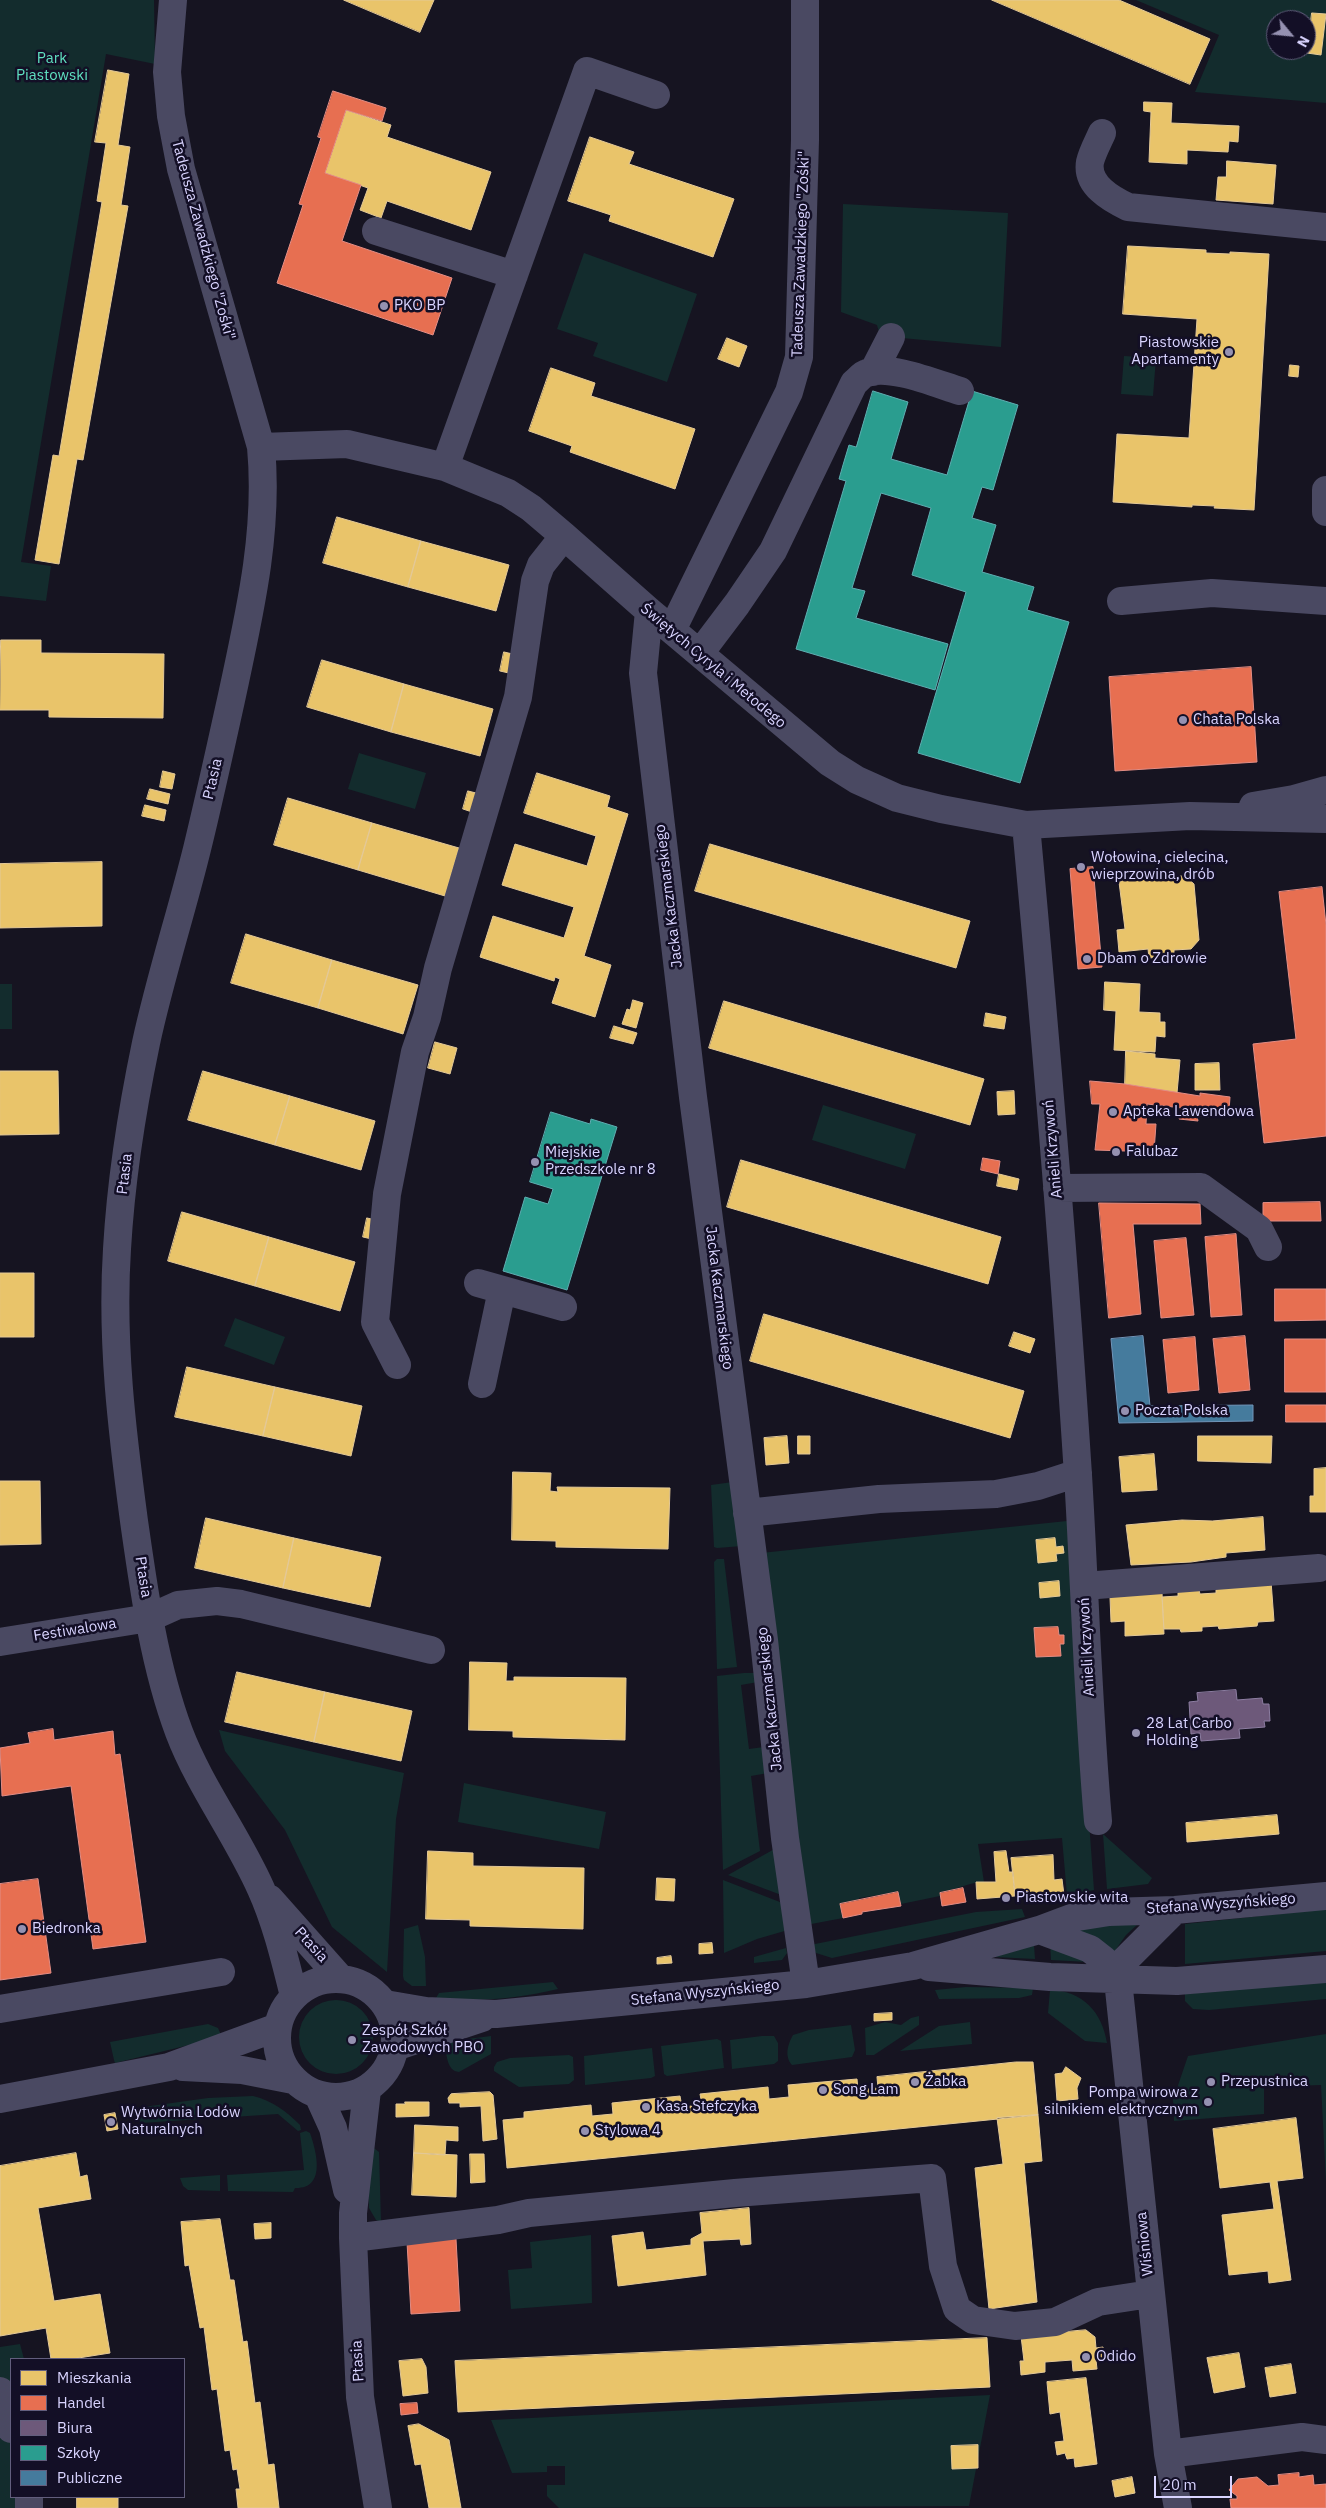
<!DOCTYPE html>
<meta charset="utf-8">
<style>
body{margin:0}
#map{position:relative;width:1326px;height:2508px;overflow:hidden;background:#161421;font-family:"IBM Plex Sans",sans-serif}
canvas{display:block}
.legend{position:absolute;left:10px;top:2358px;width:175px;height:140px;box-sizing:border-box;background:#130f26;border:1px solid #625e7d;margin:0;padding:6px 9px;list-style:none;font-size:15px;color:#d9d4ff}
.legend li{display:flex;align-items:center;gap:10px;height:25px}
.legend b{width:25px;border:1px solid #625e7d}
.north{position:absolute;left:1266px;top:10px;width:50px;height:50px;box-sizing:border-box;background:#130f26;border:1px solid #625e7d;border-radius:50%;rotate:118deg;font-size:14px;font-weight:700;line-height:20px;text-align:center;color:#d9d4ff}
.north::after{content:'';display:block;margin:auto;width:18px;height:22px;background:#9591b1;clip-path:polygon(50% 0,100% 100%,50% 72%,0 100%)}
.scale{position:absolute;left:1154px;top:2476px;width:78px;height:22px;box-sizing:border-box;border:2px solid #d9d4ff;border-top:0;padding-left:6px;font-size:15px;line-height:18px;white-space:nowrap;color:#d9d4ff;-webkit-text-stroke:4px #130f26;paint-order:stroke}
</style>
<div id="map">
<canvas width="1326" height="2508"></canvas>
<ul class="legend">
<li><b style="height:14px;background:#e9c46a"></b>Mieszkania</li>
<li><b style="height:14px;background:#e76f51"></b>Handel</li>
<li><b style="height:14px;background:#6d597a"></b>Biura</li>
<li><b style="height:14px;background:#2a9d8f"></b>Szkoły</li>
<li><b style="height:14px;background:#457b9d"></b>Publiczne</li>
</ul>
<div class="north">N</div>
<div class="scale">20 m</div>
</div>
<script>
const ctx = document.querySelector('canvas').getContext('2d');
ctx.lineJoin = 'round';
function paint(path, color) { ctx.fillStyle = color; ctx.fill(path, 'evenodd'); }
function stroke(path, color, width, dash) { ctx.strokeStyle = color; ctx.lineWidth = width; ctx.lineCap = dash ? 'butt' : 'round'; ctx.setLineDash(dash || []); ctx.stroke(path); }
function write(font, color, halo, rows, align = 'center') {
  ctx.font = font + ' "IBM Plex Sans",sans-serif'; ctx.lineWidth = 5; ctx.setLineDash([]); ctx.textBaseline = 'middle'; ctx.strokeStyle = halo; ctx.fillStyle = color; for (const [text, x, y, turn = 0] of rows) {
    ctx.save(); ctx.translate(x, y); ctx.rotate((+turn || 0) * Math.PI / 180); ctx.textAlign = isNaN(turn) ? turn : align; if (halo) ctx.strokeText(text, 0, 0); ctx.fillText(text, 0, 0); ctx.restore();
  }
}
paint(new Path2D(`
 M0,0H154L155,64L106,54L21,562L51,566L46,601L0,596Z
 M1136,0H1326V103L1195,92L1219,35ZM1276,20H1306V50H1276Z
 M843,204L1008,213L1001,347L880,336L877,325L841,312Z
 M584,253L697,294L667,382L593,356L598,343L557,329Z
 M1124,356L1156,358L1153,396L1121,394Z
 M359,753L426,773L415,809L348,789Z
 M0,984H12V1029H0Z
 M823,1105L916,1134L905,1169L812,1140Z
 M235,1318L285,1337L274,1365L224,1346Z
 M733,1482L742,1546L717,1548L714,1547L711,1485Z
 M1067,1521L1094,1890L1067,1895L1062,1838L978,1844L984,1882C970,1882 954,1890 940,1893V1896L901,1904L898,1892L859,1898V1900L840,1904L843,1918L806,1925L761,1553Z
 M717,1559H724L737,1667L717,1669L714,1562Z
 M744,1673H754L758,1682L741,1685L749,1749L764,1747L768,1773L751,1776L760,1851L723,1870L717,1676Z
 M219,1730L404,1773L396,1819L387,1972L332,1927L285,1830L225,1751Z
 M464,1783L606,1812L599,1849L458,1822Z
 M1103,1834L1152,1878L1148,1884L1107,1889Z
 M778,1847L784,1896L728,1875Z
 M723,1880L785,1904L788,1930L757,1939L724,1953Z
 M1022,1909L1025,1917L832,1958L816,1953L810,1945L976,1912Z
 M1326,1909V1951L1185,1964V1924Z
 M1138,1924L1126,1935L1114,1952L1079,1930V1925Z
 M418,1925L425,1957L426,1986H412L404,1980L403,1976L404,1929Z
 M1050,1943L1088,1962L1051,1960Z
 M1034,1945L1035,1959L994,1957V1953Z
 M786,1948L787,1953L782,1960L754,1963V1957Z
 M1326,1980V1999L1209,2010L1193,2009L1185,2001V1994Z
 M553,1982L558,1989C515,1999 481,2002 436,1998L439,1993Z
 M966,1987L1033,1988L1032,1995L1019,1998L939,1999L935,1990Z
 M1050,1990C1083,1991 1102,2012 1107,2043L1085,2041L1048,2013Z
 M299 2037a37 37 0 1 1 74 0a37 37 0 1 1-74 0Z
 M919,2016V2025L874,2055H866L865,2028L885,2022L901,2025L911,2018Z
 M970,2022L972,2044L900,2051L939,2026Z
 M208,2024L218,2028L222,2037L115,2063L114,2060L110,2042Z
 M851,2025L855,2050L852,2057L792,2065C784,2056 788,2044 793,2035L809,2030Z
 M1326,2034V2182L1321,2085L1264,2087V2114L1174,2121L1173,2100L1188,2056Z
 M491,2036V2054L459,2072C446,2071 447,2053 444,2042Z
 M762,2036H774L778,2043V2061L774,2064L732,2069L730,2040Z
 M717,2039L721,2041L724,2068L667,2076L664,2074L661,2046Z
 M652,2048L655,2076L651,2078L585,2085L584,2056Z
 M569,2055L573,2057L574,2080L569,2084L519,2087L494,2071V2067L497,2062L510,2058Z
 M253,2096C273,2101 286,2111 300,2125L301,2130L298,2131L278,2114L141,2123L129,2109L208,2098Z
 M306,2131L310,2133C317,2153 326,2189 295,2188L293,2192L228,2191L227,2175L304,2170L300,2133Z
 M366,2142L379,2152L381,2222L376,2220L369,2208Z
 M220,2175V2191L188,2190L183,2186L180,2178Z
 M591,2235L592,2303L511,2309L508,2270L532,2268L530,2242Z
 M20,2344L24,2359H11V2497H34V2508H0V2347Z
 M990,2395L969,2506L559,2508L547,2496V2485H565V2466H547V2472L512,2473L491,2420Z`), '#132c2d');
const homes = new Path2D(`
 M344,0H434L420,32Z
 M992,0H1119L1210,39L1190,84Z
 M1312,13L1326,14L1321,55L1307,53Z
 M108,70L129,74L118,145L130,147L121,205L128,206L83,460L77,459L59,564L35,560L53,455L59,456L102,202L97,201L106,143L95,142Z
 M1144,102L1172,103L1171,123L1239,126L1238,142L1229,141L1228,152L1187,150V164L1149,162L1151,112L1144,111Z
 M346,110L391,125L387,137L491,172L471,230L387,201L381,218L360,210L368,188L325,173Z
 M590,137L634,152L629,164L734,199L713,257L609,221L611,215L568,201Z
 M1227,161L1276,165L1273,204L1216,200L1218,177H1226Z
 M1128,246L1206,250V253L1230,254V252L1269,254L1254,510L1214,508L1215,506L1192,505V507L1113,502L1117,434L1189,438L1197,319L1123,314Z
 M727,338L747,346L739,367L718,359Z
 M1290,365L1299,366L1298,377L1289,376Z
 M551,368L595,383L591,396L695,429L675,489L570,452L572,446L529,431Z
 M337,517L421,541L408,587L323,563Z
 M421,541L509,565L496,611L408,587Z
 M1,640H41V653L164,654L163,718L49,717V710H0Z
 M504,652L517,655L513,674L500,671Z
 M322,660L404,684L391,732L307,707Z
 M404,684L493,709L480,756L391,732Z
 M163,771L175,774L172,789L160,787Z
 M537,773L610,796L607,807L628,814L584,956L611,965L595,1017L552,1003L560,979L555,977L554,981L480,957L493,916L564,938L574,907L502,885L515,844L587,866L596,836L524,813Z
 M150,789L170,794L168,804L147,799Z
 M468,791L480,794L475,813L463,809Z
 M288,798L372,823L358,870L274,845Z
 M145,805L166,810L164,821L142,816Z
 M372,823L459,848L445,896L358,870Z
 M710,844L970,921L956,968L695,891Z
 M102,862V926L0,928V864Z
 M1185,876L1194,884L1199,940L1191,949L1174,950V956L1149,958L1148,949L1119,952L1117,930L1125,929L1119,882L1131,877L1139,880Z
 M246,934L332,960L318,1008L231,983Z
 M332,960L418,985L403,1034L318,1008Z
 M1105,982L1140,984L1139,1012L1160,1013V1022H1165V1037L1156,1036L1155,1052L1114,1050L1116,1011L1104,1010Z
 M633,1000L643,1003L636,1028L622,1024L627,1009L630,1010Z
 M724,1001L984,1079L970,1125L709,1048Z
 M986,1013L1006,1017L1004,1029L984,1026Z
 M614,1026L637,1033L633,1044L610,1038Z
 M435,1042L457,1048L450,1074L428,1068Z
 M1126,1051L1155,1054V1058L1180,1060L1177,1093L1125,1084Z
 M1219,1063L1220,1090H1195V1064Z
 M0,1071H58L59,1134L0,1135Z
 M203,1071L290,1096L275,1145L188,1120Z
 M1014,1091L1015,1114L998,1115L997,1092Z
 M290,1096L375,1121L361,1170L275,1145Z
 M741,1160L1001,1237L988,1284L727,1207Z
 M999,1174L1019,1179L1017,1190L997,1186Z
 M182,1212L269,1237L255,1286L168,1261Z
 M367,1218L380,1221L376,1240L363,1237Z
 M269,1237L355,1262L340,1311L255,1286Z
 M0,1273H34V1337H0Z
 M764,1314L1024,1391L1010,1438L750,1361Z
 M1014,1332L1035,1339L1030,1353L1009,1346Z
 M187,1367L275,1387L263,1436L175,1417Z
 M275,1387L362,1406L351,1456L263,1436Z
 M787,1436L789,1463L766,1465L764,1438Z
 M798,1436H810V1454H798Z
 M1198,1436H1272L1271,1463L1198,1461Z
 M1154,1454L1157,1490L1122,1492L1119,1457Z
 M1326,1468V1512H1310V1496H1314V1469Z
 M513,1472L551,1473L550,1491L558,1492L557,1487L670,1488L668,1549L556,1547V1541L512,1540Z
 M0,1481H40L41,1544L0,1545Z
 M1263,1517L1265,1550L1226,1553V1557L1191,1562L1131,1565L1126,1525L1182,1520L1212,1521Z
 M206,1518L294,1538L283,1588L195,1568Z
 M294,1538L381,1557L370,1607L283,1588Z
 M1055,1538L1056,1547L1063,1546L1064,1553L1056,1554L1057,1561L1038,1563L1036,1540Z
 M1059,1581L1060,1596L1040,1598L1039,1583Z
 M1271,1581L1274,1621L1258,1622L1257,1626L1219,1629L1218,1626L1202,1627V1631L1181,1632L1180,1629H1164L1162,1597L1178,1596V1592L1199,1590L1200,1594L1216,1593V1589Z
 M1162,1593L1164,1634L1125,1636V1621L1111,1622L1110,1597Z
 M470,1662L507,1663L506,1681H514V1677L626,1678L625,1740L513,1737V1731L469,1730Z
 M237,1672L325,1692L314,1742L225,1722Z
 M325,1692L412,1711L401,1761L314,1742Z
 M1277,1815L1279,1834L1187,1842L1186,1823Z
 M428,1851L473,1853V1866L584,1868L583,1929L470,1926V1920L426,1919Z
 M1006,1851L1009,1872H1013L1015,1896L977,1899L976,1882H996L994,1852Z
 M1053,1855L1054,1880L1062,1879L1064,1895L1056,1893L1015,1896L1011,1858Z
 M657,1878L675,1879L674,1901L656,1900Z
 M712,1943L713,1953L699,1954V1944Z
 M671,1956L672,1963L657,1964V1958Z
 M892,2013V2020L874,2021V2014Z
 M1016,2062H1033L1038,2115L507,2168L503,2120L524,2118V2112L591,2105L592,2116L613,2114L612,2103L680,2096L682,2107L702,2105L700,2094L768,2087L769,2099L789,2097L788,2085L857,2079L858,2090L878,2088L877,2077Z
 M1066,2067L1081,2078L1077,2088L1078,2099L1057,2101L1055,2074L1062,2073Z
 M490,2092L493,2095L497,2139L483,2141L481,2106L460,2107V2103H449L448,2098L451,2094Z
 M405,2102H429V2116L396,2117V2104H405Z
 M115,2113L118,2129L107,2131L104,2115Z
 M1038,2115L1042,2161L1024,2163L1037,2302L989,2309L975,2168L1003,2164L997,2118Z
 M1296,2118L1303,2178L1277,2181L1291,2280L1269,2283L1268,2271L1229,2275L1222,2215L1274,2209L1270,2182L1220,2188L1213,2129Z
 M415,2125L458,2127V2141L446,2140L445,2155L414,2153Z
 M76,2153L80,2177L87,2175L91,2199L38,2208L54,2301L100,2294L110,2353L72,2359H51L46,2328L0,2336V2166Z
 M414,2153L457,2155L456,2197L412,2195Z
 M470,2154H484L485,2182L471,2183Z
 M749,2208L751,2244L741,2245L740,2239L703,2241L706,2275L618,2286L612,2236L643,2232L646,2250L691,2245V2239L702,2233L700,2213Z
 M220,2219L230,2280H234L243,2342L247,2341L255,2403L260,2402L268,2465L274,2464L279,2508H238L236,2489H240L237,2469L233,2470L230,2450L225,2451L217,2389L212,2390L204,2327L200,2328L189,2265L185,2266L181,2222Z
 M271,2223V2238L255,2239L254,2224Z
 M1086,2330L1095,2337L1096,2348L1103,2347L1104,2359L1096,2360L1097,2369L1073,2371L1072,2360L1045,2362V2372L1021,2375L1020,2361H1024L1021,2336Z
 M987,2338L990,2387L458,2412L455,2361Z
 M1239,2353L1245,2387L1214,2393L1207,2358Z
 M422,2359L426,2367L428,2393L403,2396L399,2361Z
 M1291,2364L1296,2393L1270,2397L1265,2368Z
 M1086,2378L1097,2464L1075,2467L1074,2458L1067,2459L1065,2453L1057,2455L1055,2442L1064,2441L1060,2412L1050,2414L1047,2382Z
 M419,2424L449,2440L461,2508H429L421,2464L415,2465L408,2426Z
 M978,2445V2468L952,2469L951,2446Z
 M1132,2477L1135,2493L1115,2497L1112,2481Z
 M77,2497H114L118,2498V2508H77Z`);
paint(homes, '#e9c46a');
stroke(homes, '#e4c997', 1);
const shops = new Path2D(`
 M333,91L386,108L382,121L346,110L325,173L361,185L342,241L452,278L433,335L277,283L303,205L299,204L321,138L318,137Z
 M1251,667L1257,762L1115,771L1109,677Z
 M1093,867L1102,967L1078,969L1070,869Z
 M1322,887L1326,925V1136L1264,1143L1253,1044L1296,1039L1279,892Z
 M1090,1081L1125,1084L1200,1096V1093L1230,1097L1229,1111L1212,1110L1211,1117L1197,1116L1198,1121L1179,1119L1182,1108L1147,1104L1146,1124H1156L1154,1152L1095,1150L1100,1104H1092Z
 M983,1158L1000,1161L998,1174L981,1170Z
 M1320,1202L1321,1221H1263V1203Z
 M1099,1203L1200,1204L1201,1224H1133L1141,1314L1109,1318Z
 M1236,1234L1242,1315L1211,1317L1205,1237Z
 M1186,1238L1194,1315L1161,1318L1154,1241Z
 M1275,1289H1326V1320L1275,1321Z
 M1245,1336L1250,1390L1219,1393L1213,1339Z
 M1195,1337L1199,1390L1168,1393L1163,1340Z
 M1285,1339H1326V1392H1285Z
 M1286,1405H1326V1422H1286Z
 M1058,1627L1059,1635H1064V1644H1060L1061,1656L1036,1657L1034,1628Z
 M53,1729L54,1740L113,1731L115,1755L120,1754L146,1942L93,1949L71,1786L2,1796L0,1748L30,1743L28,1733Z
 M38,1879L51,1973L0,1980V1884Z
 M963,1888L966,1902L942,1906L940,1893Z
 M898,1892L901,1906L862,1912V1914L843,1918L840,1904Z
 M456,2239L460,2311L411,2314L407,2242Z
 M417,2403L418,2413L401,2415L400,2404Z
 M1299,2473V2477L1313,2475L1314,2485L1326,2484V2508H1231L1230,2499H1237V2496L1229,2490L1238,2479L1257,2477L1268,2486L1279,2485L1278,2475Z`);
paint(shops, '#e76f51');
stroke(shops, '#e38d85', 1);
const offices = new Path2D(`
 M1236,1690L1237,1700L1262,1698L1263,1704H1269L1270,1721H1264L1265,1727L1239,1729L1240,1738L1201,1741L1200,1733L1191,1734L1189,1702L1198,1701L1197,1693Z`);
paint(offices, '#6d597a');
stroke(offices, '#8d7ea2', 1);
const schools = new Path2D(`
 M873,391L908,402L891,459L947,475L972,391L1018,405L993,490L982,487L972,518L996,525L982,572L1034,587L1027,610L1069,622L1020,783L918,753L966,592L912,575L931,508L881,493L852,588L865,591L856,618L948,644L935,690L796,649L846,481L839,479L843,465L849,445L856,447Z
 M551,1112L590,1124L591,1119L617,1127L567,1290L503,1271L525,1197L548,1204L553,1189L530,1182Z`);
paint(schools, '#2a9d8f');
stroke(schools, '#5eaeb1', 1);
const public = new Path2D(`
 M1143,1336L1150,1406L1253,1405V1421L1119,1423L1111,1339Z`);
paint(public, '#457b9d');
stroke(public, '#7196ba', 1);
stroke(new Path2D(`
 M173,0L167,72L171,116L181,169L261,447C269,533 249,616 231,700C220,750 209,800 197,849C181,914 160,978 146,1043C132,1110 121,1180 117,1249C111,1341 122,1431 134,1521C144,1591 154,1665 179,1732C200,1787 237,1835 261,1889C276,1922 285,1960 294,1996
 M1102,133C1098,142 1092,153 1090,162C1086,185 1111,199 1128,207L1326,227
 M376,231L514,275
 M873,372L891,337
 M261,447L347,444L445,467L508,493L531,508L564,536L649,611L830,763L857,780L897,798L941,809L1026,825L1190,816L1326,819
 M445,467L587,71L656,95
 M1326,490V512
 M1121,601L1212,593L1326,601
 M649,611L643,673L693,1097L764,1640L785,1838L806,1984
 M672,630L789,392L799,357L805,140V0
 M700,653L737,604L773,551L854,383C858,380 862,374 867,373C889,364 937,384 960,391
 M1253,806L1294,799L1326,790
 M1026,825C1046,1041 1064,1258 1078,1475C1085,1591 1088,1706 1098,1821
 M1057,1188L1201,1187L1259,1229L1268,1247
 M478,1283L563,1307
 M397,1365L375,1322L387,1194L415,1052L427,1017L438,968L518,697L535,581L541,565L564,536
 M482,1384L502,1290
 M747,1513L879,1499L996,1494L1038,1486L1078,1473
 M1084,1586L1319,1568
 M0,1642L149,1618L178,1605L217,1601L241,1604L431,1650
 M270,1899L341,1979
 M1175,1910L1124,1961L1118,1980L1168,2454L1178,2508
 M1039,1930L1090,1949L1104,1960L1118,1980
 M929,1967L1050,1977L1177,1981L1326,1969
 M277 2038a59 59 0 1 1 118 0a59 59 0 1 1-118 0Z
 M385,2004L426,2011L496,2014L806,1984L913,1966L1039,1930L1071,1918L1109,1912L1175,1910L1326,1896
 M0,2009L221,1972
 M395,2047L482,2018
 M183,2067L242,2070L293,2080
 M367,2090L353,2213V2238L360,2397L378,2508
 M318,2095L333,2128L347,2190
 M0,2099L169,2067L278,2027
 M353,2238L498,2220L529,2213L735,2193L932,2178L943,2266L957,2309L973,2320L1015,2326L1055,2322L1098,2302L1150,2294
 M0,2391L11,2429
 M1168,2454L1302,2437L1326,2440
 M29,2508V2497`), '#4a4962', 28);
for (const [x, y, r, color] of [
 [384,306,5,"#9591b1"],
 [1229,352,5,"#9591b1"],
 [1183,720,5,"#9591b1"],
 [1081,867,5,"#9591b1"],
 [1087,959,5,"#9591b1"],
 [1113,1112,5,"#9591b1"],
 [1116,1152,5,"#9591b1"],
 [535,1162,5,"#9591b1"],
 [1125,1411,5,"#9591b1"],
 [1136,1733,5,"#9591b1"],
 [1006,1898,5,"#9591b1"],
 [22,1929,5,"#9591b1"],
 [352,2040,5,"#9591b1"],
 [915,2082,5,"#9591b1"],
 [1211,2082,5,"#9591b1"],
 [823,2090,5,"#9591b1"],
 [1208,2102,5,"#9591b1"],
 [646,2107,5,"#9591b1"],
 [111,2122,5,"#9591b1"],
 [585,2131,5,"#9591b1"],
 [1086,2357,5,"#9591b1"]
]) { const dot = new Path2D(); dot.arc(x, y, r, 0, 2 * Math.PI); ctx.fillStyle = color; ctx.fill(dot); stroke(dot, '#130f26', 2); }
write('15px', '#5fe0c0', '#130f26', [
 ["Park",52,59],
 ["Piastowski",52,76]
]);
write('15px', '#d9d4ff', '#130f26', [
 ["Tadeusza Zawadzkiego \"Zośki\"",203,240,75],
 ["Tadeusza Zawadzkiego \"Zośki\"",801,254,-88],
 ["Świętych Cyryla i Metodego",713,666,40],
 ["Ptasia",213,779,-77],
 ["Jacka Kaczmarskiego",669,896,-97],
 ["Anieli Krzywoń",1053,1149,-95],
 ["Ptasia",125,1174,-83],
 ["Jacka Kaczmarskiego",719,1298,83],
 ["Ptasia",143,1577,81],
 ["Festiwalowa",75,1630,-9],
 ["Anieli Krzywoń",1087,1647,-93],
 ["Jacka Kaczmarskiego",770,1699,-96],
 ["Stefana Wyszyńskiego",1221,1904,-4],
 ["Ptasia",311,1945,48],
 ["Stefana Wyszyńskiego",705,1993,-6],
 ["Wiśniowa",1145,2244,-96],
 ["Ptasia",358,2361,-93]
]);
write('15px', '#d9d4ff', '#130f26', [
 ["PKO BP",394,306],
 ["Piastowskie",1219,343,"right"],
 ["Apartamenty",1219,360,"right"],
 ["Chata Polska",1193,720],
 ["Wołowina, cielecina,",1091,858],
 ["wieprzowina, drób",1091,875],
 ["Dbam o Zdrowie",1097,959],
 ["Apteka Lawendowa",1123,1112],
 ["Falubaz",1126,1152],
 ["Miejskie",545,1153],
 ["Przedszkole nr 8",545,1170],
 ["Poczta Polska",1135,1411],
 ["28 Lat Carbo",1146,1724],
 ["Holding",1146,1741],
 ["Piastowskie wita",1016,1898],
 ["Biedronka",32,1929],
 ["Zespół Szkół",362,2031],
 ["Zawodowych PBO",362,2048],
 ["Żabka",925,2082],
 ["Przepustnica",1221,2082],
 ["Song Lam",833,2090],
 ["Pompa wirowa z",1198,2093,"right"],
 ["silnikiem elektrycznym",1198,2110,"right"],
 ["Kasa Stefczyka",656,2107],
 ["Wytwórnia Lodów",121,2113],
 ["Naturalnych",121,2130],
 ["Stylowa 4",595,2131],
 ["Odido",1096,2357]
], 'left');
</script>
